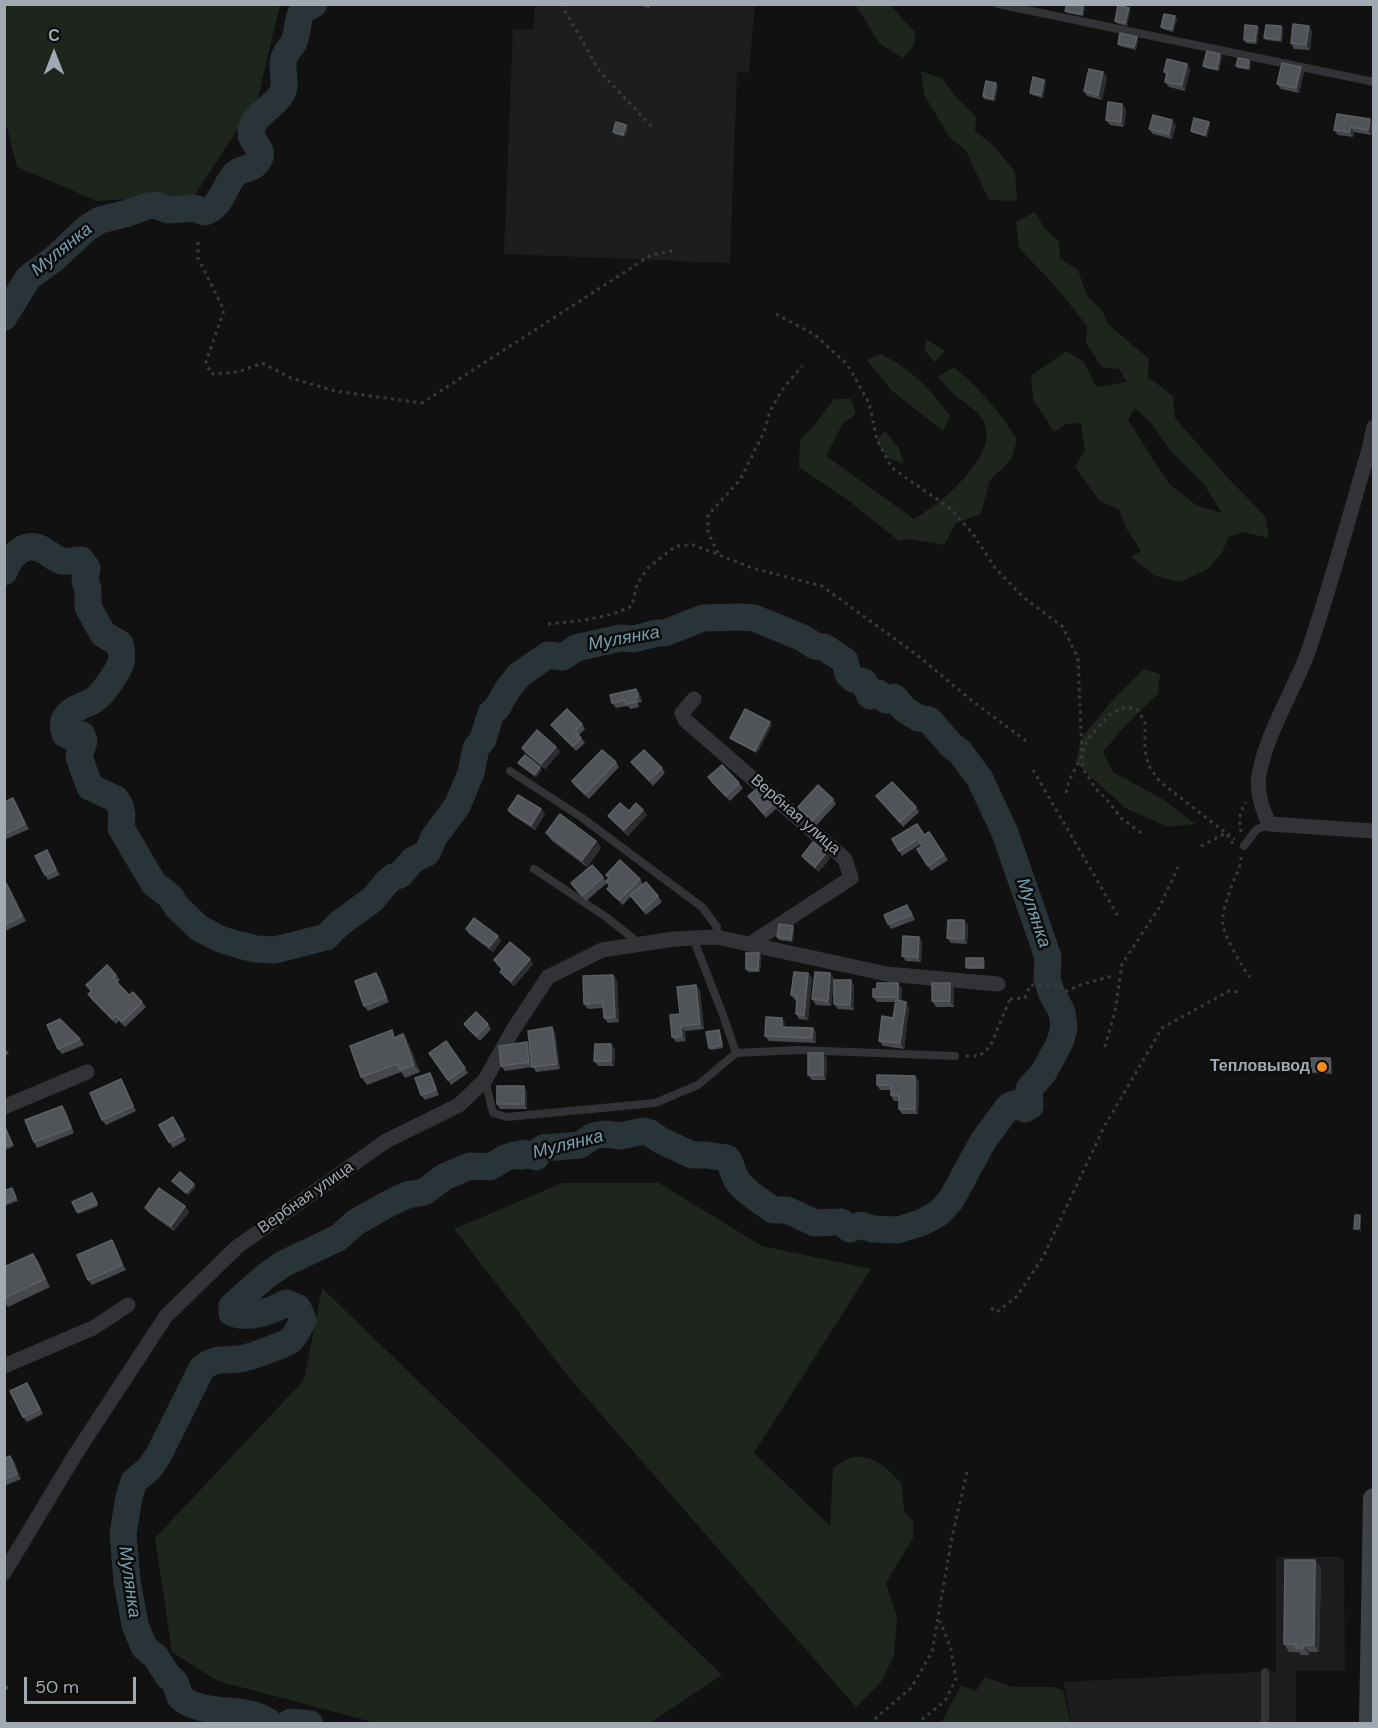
<!DOCTYPE html>
<meta charset="utf-8">
<style>
body{margin:0}
#map{position:relative;width:1378px;height:1728px;overflow:hidden;background:#111112;font-family:"DM Sans",sans-serif}
canvas{display:block}
.frame{position:absolute;inset:0;border:6px solid #a1aab3;pointer-events:none}
.north{position:absolute;left:24px;top:24px;width:60px;height:60px;-webkit-text-stroke:4px #0c0c0d;paint-order:stroke;rotate:0deg;font-size:16px;font-weight:700;line-height:24px;text-align:center;color:#a1aab3}
.north::after{content:'';display:block;margin:auto;width:21px;height:27px;background:#a1aab3;clip-path:polygon(50% 0,100% 100%,50% 72%,0 100%)}
.scale{position:absolute;left:24px;top:1677px;width:112px;height:27px;box-sizing:border-box;border:3px solid #a1aab3;border-top:0;padding-left:8px;font-size:18px;line-height:21px;white-space:nowrap;color:#a1aab3;-webkit-text-stroke:4px #0c0c0d;paint-order:stroke}
</style>
<div id="map">
<canvas width="1378" height="1728"></canvas>
<div class="frame"></div>
<div class="north">С</div>
<div class="scale">50 m</div>
</div>
<script>
const ctx = document.querySelector('canvas').getContext('2d');
ctx.lineJoin = 'round';
function paint(path, color) { ctx.fillStyle = color; ctx.fill(path, 'evenodd'); }
function stroke(path, color, width, dash) { ctx.strokeStyle = color; ctx.lineWidth = width; ctx.lineCap = dash ? 'butt' : 'round'; ctx.setLineDash(dash || []); ctx.stroke(path); }
function write(font, color, halo, rows, align = 'center') {
  ctx.font = font + ' "DM Sans",sans-serif'; ctx.lineWidth = 5; ctx.setLineDash([]); ctx.textBaseline = 'middle'; ctx.strokeStyle = halo; ctx.fillStyle = color; for (const [text, x, y, turn = 0] of rows) {
    ctx.save(); ctx.translate(x, y); ctx.rotate((+turn || 0) * Math.PI / 180); ctx.textAlign = isNaN(turn) ? turn : align; if (halo) ctx.strokeText(text, 0, 0); ctx.fillText(text, 0, 0); ctx.restore();
  }
}
paint(new Path2D(`
 M535,5H755L749,73L737,72L730,263L504,254L513,29L533,30Z
 M1276,1557H1337L1344,1560L1345,1671H1296V1723H1072L1063,1682L1276,1671Z`), '#1d1d1f');
paint(new Path2D(`
 M4,5L5,4L280,5L258,98L195,195L97,201L17,167L5,119Z
 M856,5H890L915,32L914,45L903,58L879,43Z
 M921,71L943,79L955,96L976,117L975,131L993,145L1015,172L1017,201L989,200L966,151L949,137L924,94Z
 M1035,212L1045,229L1059,241L1060,258L1078,270L1087,296L1101,309L1109,325L1149,359L1148,377L1173,396L1175,418L1224,474L1265,516L1269,538L1243,532L1228,537L1223,551L1208,569L1180,582L1155,576L1131,557L1141,551L1126,528L1119,510L1099,500L1075,467L1085,450L1081,423L1065,424L1054,432L1033,399L1031,376L1066,351L1084,362L1096,387L1127,382L1119,369L1102,367L1086,343L1087,326L1057,288L1019,248L1016,222ZM1135,408L1153,425L1168,448L1203,483L1222,513L1196,505L1169,484L1128,420Z
 M926,339L945,351L935,362L925,351Z
 M881,354C914,372 928,386 950,416L943,431L891,390L867,360Z
 M954,367C981,390 998,410 1017,439L1011,460L990,480L981,514L956,523L944,545L910,539L899,541L844,497L799,467L800,440L814,426L834,399H851L856,414L843,423L826,456L914,519C939,505 1004,453 982,419C976,409 962,402 954,394C948,389 943,382 938,377Z
 M885,431L899,448L904,464L886,457L877,440Z
 M1144,669L1160,674L1158,694L1125,726L1103,752L1113,772L1164,800L1195,824L1168,827L1125,808L1076,763L1081,739L1116,696Z
 M562,1183H659L762,1246L871,1269L754,1453L830,1526L833,1468C839,1464 847,1458 854,1457C875,1454 890,1471 902,1484L904,1510L913,1522V1538L886,1583L897,1617L894,1655L881,1682L856,1707L572,1381L454,1229Z
 M322,1288L722,1675L650,1723L380,1724L218,1681L172,1652L155,1538L304,1380Z
 M985,1677L1012,1687H1053L1063,1690L1071,1723H941L961,1685L976,1691Z`), '#1d251d');
stroke(new Path2D(`
 M4,317L28,278L55,258L87,228L100,220L125,214L148,206L155,205L169,210L194,208L204,212C221,209 224,185 235,174C243,167 256,170 260,157C263,147 250,142 251,132C253,114 274,108 282,93C287,83 282,73 283,62C284,53 290,49 294,42C298,32 297,20 302,11L314,4
 M4,572C11,555 25,539 45,551C51,555 55,559 62,561C68,562 75,560 81,560L87,568L85,581L88,588V607L103,634L120,644C121,650 123,656 121,662C118,672 102,695 94,700C86,705 72,708 66,717C62,722 63,728 65,734L69,736L76,733L82,735L84,741L79,757L90,787L116,799L120,806L122,814L121,828L154,884L170,896L177,907L199,928L220,939L239,945L256,949L275,950L326,937L339,924L373,899L387,882L393,877L400,875L413,860L427,853L434,837L457,806L471,773L476,748L483,739L491,713L497,708L507,690L519,675L548,655L563,657L576,648L620,638L634,639L657,633H665L703,618L741,617L754,618L803,638L815,646L824,647L845,661L848,674L853,679L864,682L870,696L878,693L886,700L894,697L904,709L918,718L929,720L951,745L960,752L980,779L1005,833L1048,957L1047,978L1051,992L1062,1012L1064,1028L1060,1042L1044,1072L1029,1089L1030,1106L1025,1109L1014,1104L1009,1106L983,1141L951,1200L939,1213L923,1222L898,1230L873,1229L860,1225L850,1229L841,1222L815,1223L787,1210H773C762,1202 748,1194 739,1183C732,1175 733,1166 727,1158L706,1155H692L660,1140L650,1133L643,1131L621,1136L605,1134L593,1136L580,1145L543,1148L538,1152L536,1157L524,1153L522,1156L514,1155L505,1158L490,1167L470,1166L444,1177L424,1192L407,1195L390,1203L356,1222L338,1238L283,1264L267,1275L232,1306V1313C248,1320 272,1311 286,1303L298,1308L303,1320C300,1326 296,1335 291,1340C284,1345 246,1359 238,1359C221,1361 216,1357 202,1368L158,1456L149,1469L134,1481L129,1497L123,1534L127,1581L135,1625L144,1647L156,1657L168,1676L175,1682L180,1697C204,1719 248,1703 271,1724
 M288,1724L291,1722L310,1724`), '#293438', 27);
stroke(new Path2D(`
 M561,4L600,72L654,129
 M198,242V258L224,310L206,362L211,374L238,372L262,363L291,378L335,391L422,403L651,255L676,250
 M776,314L815,335L847,364L869,403L877,440L892,468L951,509L973,534L995,568L1023,597L1062,626L1078,658L1082,755L1069,781L1065,797
 M718,553L708,533V515L740,480L764,432L770,411L782,390L802,366
 M548,624C578,621 605,619 632,606L637,584L648,568L676,546L694,545L752,568L822,586L917,655L971,700L1026,741
 M1033,770L1119,918
 M1241,832C1239,820 1239,813 1246,802
 M1141,833L1121,818L1109,802L1096,789L1083,769L1082,755L1087,740L1109,715L1125,707L1138,710L1145,723V751L1149,766L1160,782L1226,833L1233,844
 M1201,846L1226,833L1235,839
 M1241,857C1240,871 1233,880 1229,893C1226,903 1221,916 1223,926C1226,938 1242,968 1250,977
 M1010,999L1025,998L1030,985H1059L1065,992L1080,985L1112,976
 M1105,1047L1115,1011L1122,964L1159,908L1178,867
 M966,1056H979L990,1047L1010,999
 M991,1308L997,1312L1017,1296L1043,1257L1104,1127L1162,1028L1229,991L1241,992
 M869,1724L911,1688L932,1652L952,1537L967,1472
 M916,1724L945,1701L956,1679L951,1649L940,1621`), '#373b3e', 3, [3, 4.5]);
stroke(new Path2D(`
 M998,4L1374,82
 M510,771L581,817L702,907L717,927L716,937
 M1244,846L1256,830L1269,824
 M534,869L606,917L640,944
 M693,938L723,1015L736,1053
 M485,1080L493,1113L507,1117L655,1103L698,1085L736,1053L798,1050L955,1056
 M1265,1724V1672`), '#313337', 8);
stroke(new Path2D(`
 M1374,427L1369,449C1349,517 1331,585 1308,652C1293,693 1267,731 1259,775C1256,792 1262,809 1269,824L1374,831
 M694,699L682,713L685,720L845,859L851,878L750,944
 M4,1107L87,1072
 M4,1366L93,1328L128,1305
 M4,1573L75,1455L166,1316L237,1247L386,1141L459,1105L485,1080L513,1030L548,977L602,950L674,939L716,937L887,974L998,984`), '#313337', 15);
stroke(new Path2D(`
 M1370,1724L1374,1499`), '#3f4347', 22);
paint(new Path2D(`
 M636,4H650L649,8Z
 M1085,7L1083,16L1067,13L1065,11Z
 M1129,8L1130,10L1127,26L1116,23L1115,21Z
 M1175,16L1177,19L1173,32L1163,29L1161,27Z
 M1257,26L1259,28L1257,44L1246,43L1244,40Z
 M1281,26L1283,29L1282,42L1266,40L1264,38Z
 M1312,31L1310,50L1294,49L1291,43Z
 M1138,39L1136,50L1120,46L1118,44Z
 M1222,56L1219,71L1205,68L1203,66Z
 M1251,62L1250,70L1238,68L1236,66Z
 M1187,64L1190,69L1185,91L1169,87L1165,82L1167,75L1164,72Z
 M1301,67L1304,72L1299,93L1281,89L1277,84Z
 M1107,77L1102,100L1087,96L1084,91Z
 M1044,80L1046,82L1043,98L1032,95L1030,93Z
 M998,86L995,101L984,99L983,96Z
 M1126,109L1124,127L1110,125L1106,120Z
 M1210,124L1207,137L1193,133L1191,131Z
 M1373,124L1371,135L1354,132L1353,137L1338,135L1334,130Z
 M626,125L628,127L625,137L615,134L613,132Z
 M1176,125L1172,139L1153,134L1149,129Z
 M636,689L640,694L642,702L638,703L639,707L630,709L628,706L616,708L612,703Z
 M582,724L585,729L579,735L585,743L576,751L555,730L551,725Z
 M772,725L757,753L732,740L730,738Z
 M556,747L560,752L545,769L525,753L522,748Z
 M616,762L619,767L589,799L575,786L572,781Z
 M631,762L662,768L665,773L653,786L635,767Z
 M708,777L739,783L743,788L730,801L712,783Z
 M748,796L774,803L777,808L766,818Z
 M876,796L916,807L919,812L903,827Z
 M833,799L836,804L816,826L801,812L798,807Z
 M4,802L16,803L29,829L4,840Z
 M541,809L545,814L535,830L512,815L508,810Z
 M643,810L647,815L628,836L612,821L608,816Z
 M929,832L948,860L931,871L917,849L922,846L921,844L902,856L892,839L924,835Z
 M546,833L596,841L601,848L587,867L552,841Z
 M47,850L50,855L60,875L48,880L45,875Z
 M802,856L830,858L819,872L806,861Z
 M606,875L640,879L643,884L658,896L662,902L646,915L631,896L623,905L611,894L607,889L610,886L609,879Z
 M603,877L607,883L586,901L571,883Z
 M4,884L10,889L26,921L5,931Z
 M911,910L915,920L891,929L888,924Z
 M964,920L968,925L967,944L951,943L947,938Z
 M793,926L794,928L793,942L779,940L777,937Z
 M466,929L501,941L493,952L469,934Z
 M919,937L922,942L921,962L906,961L902,956Z
 M759,953L761,955L760,972H748L746,969Z
 M494,960L533,964L514,986L504,977L500,972L502,970L497,965Z
 M985,960V969H967L966,967Z
 M808,973L812,978L808,1020L799,1019L796,1014L797,1000H795L791,995Z
 M830,973L834,978L831,1006L816,1005L812,999Z
 M116,975L120,980L117,983L129,995L142,1002L146,1007L125,1027L119,1021L116,1024L92,1000L88,994L91,992L86,985Z
 M613,975L617,980L619,1022L608,1023L604,1018V1008L588,1009L584,1004Z
 M380,978L389,1002L368,1011L364,1006Z
 M851,980L854,986V1010L838,1009L834,1004Z
 M696,985L700,991L704,1029L685,1031L686,1041L676,1042L672,1037L680,1014Z
 M902,988V1001L909,1007L904,1049L883,1046L879,1041L893,1018L895,1002H877L873,997Z
 M954,989V1007H936L932,1001Z
 M785,1023V1027L813,1028L816,1033V1043L769,1041L765,1036Z
 M464,1024H488L491,1029L480,1041L468,1029Z
 M555,1032L560,1069L536,1072L533,1067L505,1071L501,1066L527,1042L530,1046Z
 M720,1032L723,1048L711,1050L709,1048Z
 M403,1034L408,1042L420,1072L405,1078L401,1072L367,1085L361,1077L396,1037Z
 M80,1039L84,1045L62,1054L58,1049Z
 M446,1041L468,1073L451,1085L429,1053Z
 M4,1046L9,1054L4,1056Z
 M615,1049L614,1066H598L594,1061Z
 M827,1058L826,1080H812L808,1075Z
 M1332,1061V1074L1312,1073L1311,1071Z
 M433,1078L439,1095L425,1100L421,1095Z
 M919,1081L918,1114H902L899,1109V1101H894L891,1095V1090H880L877,1085Z
 M124,1084L136,1111L106,1125L102,1120Z
 M527,1091V1109H500L497,1104Z
 M66,1111L74,1133L37,1148L34,1142Z
 M173,1117L186,1140L173,1148L169,1142Z
 M4,1124L14,1146L5,1150L4,1149Z
 M12,1188L18,1201L4,1206V1191Z
 M92,1193L98,1206L78,1214L77,1212Z
 M185,1206L189,1212L174,1231L149,1213L145,1208Z
 M112,1240L115,1245L126,1270L92,1285L88,1280Z
 M38,1261L50,1287L8,1307L4,1301V1267Z
 M30,1388L43,1414L27,1422L23,1417Z
 M10,1456L14,1461L21,1479L4,1486V1459Z
 M1321,1568L1319,1652H1309V1655H1301L1299,1652H1289L1284,1644Z
 M4,1683L9,1688L4,1692Z`), '#46484d');
paint(new Path2D(`
 M1083,5L1085,7L1083,16L1082,14Z
 M1129,8L1130,10L1127,26L1125,23Z
 M1175,16L1177,19L1173,32L1172,29Z
 M1257,26L1259,28L1257,44L1255,41Z
 M1281,26L1283,29L1282,42L1280,39Z
 M1309,26L1312,31L1310,50L1306,45Z
 M1137,37L1138,39L1136,50L1134,47Z
 M1220,54L1222,56L1219,71L1217,69Z
 M1249,60L1251,62L1250,70L1248,68Z
 M1187,64L1190,69L1185,91L1182,85Z
 M1301,67L1304,72L1299,93L1296,88Z
 M1103,72L1107,77L1102,100L1098,95Z
 M1044,80L1046,82L1043,98L1041,95Z
 M996,83L998,86L995,101L993,99Z
 M1122,104L1126,109L1124,127L1121,122Z
 M1370,119L1373,124L1371,135L1368,130Z
 M1172,120L1176,125L1172,139L1169,134Z
 M1209,122L1210,124L1207,137L1205,135Z
 M626,125L628,127L625,137L623,135Z
 M1350,127L1354,132L1353,137L1350,132Z
 M636,689L640,694L642,702L638,697Z
 M770,722L772,725L757,753L755,751Z
 M556,747L560,752L545,769L541,764Z
 M540,767L542,770L536,778L534,775Z
 M13,798L16,803L29,829L25,824Z
 M541,809L545,814L535,830L531,825Z
 M643,810L647,815L628,836L624,830Z
 M596,841L601,848L587,867L582,860Z
 M47,850L50,855L60,875L56,870Z
 M826,853L830,858L819,872L815,867Z
 M6,883L10,889L26,921L22,916Z
 M964,920L968,925L967,944L964,939Z
 M793,926L794,928L793,942L791,939Z
 M498,936L501,941L493,952L489,947Z
 M919,937L922,942L921,962L918,957Z
 M759,953L761,955L760,972L758,970Z
 M983,958L985,960V969L983,967Z
 M530,959L533,964L514,986L511,981Z
 M376,973L380,978L389,1002L386,997Z
 M808,973L812,978L808,1020L804,1015Z
 M830,973L834,978L831,1006L828,1001Z
 M613,975L617,980L619,1022L615,1017Z
 M851,980L854,986V1010L850,1005Z
 M898,983L902,988V1003L898,997Z
 M950,983L954,989V1007L950,1001Z
 M696,985L700,991L704,1029L700,1024Z
 M906,1002L909,1007L904,1049L900,1043Z
 M782,1018L785,1023V1032L782,1027Z
 M681,1026L685,1031L686,1041L682,1036Z
 M552,1027L555,1032L560,1069L557,1064Z
 M813,1028L816,1033V1043L812,1038Z
 M403,1034L408,1042L420,1072L414,1065Z
 M527,1042L530,1047L533,1067L529,1062Z
 M611,1044L615,1049L614,1066L611,1061Z
 M823,1053L827,1058L826,1080L823,1075Z
 M1330,1058L1332,1061V1074L1330,1071Z
 M430,1073L433,1078L439,1095L436,1090Z
 M915,1076L919,1081L918,1114L915,1109Z
 M121,1079L124,1084L136,1111L133,1106Z
 M524,1086L527,1091V1109L524,1104Z
 M62,1106L66,1111L74,1133L71,1128Z
 M194,1184L196,1187L188,1196L186,1193Z
 M185,1206L189,1212L174,1231L171,1226Z
 M1360,1215L1361,1218V1232L1359,1229Z
 M112,1240L115,1245L126,1270L122,1265Z
 M33,1254L38,1261L50,1287L45,1279Z
 M10,1456L14,1461L21,1479L17,1474Z
 M1315,1560L1321,1568L1319,1652L1314,1645Z
 M1304,1645L1309,1652V1655L1304,1648Z`), '#2d2e31');
const building = new Path2D(`
 M1067,4L1083,5L1082,14L1065,11Z
 M1118,5L1129,8L1125,23L1115,21Z
 M1164,14L1175,16L1172,29L1161,27Z
 M1293,24L1309,26L1306,45L1291,43Z
 M1245,25L1257,26L1255,41L1244,40Z
 M1266,25L1281,26L1280,39L1264,38Z
 M1120,33L1137,37L1134,47L1118,44Z
 M1207,51L1220,54L1217,69L1203,66Z
 M1238,58L1249,60L1248,68L1236,66Z
 M1167,59L1187,64L1182,85L1165,82L1167,72H1164Z
 M1282,63L1301,67L1296,88L1277,84Z
 M1089,69L1103,72L1098,95L1084,91Z
 M1033,77L1044,80L1041,95L1030,93Z
 M986,81L996,83L993,99L983,96Z
 M1108,102L1122,104L1121,122L1106,120Z
 M1337,114L1370,119L1368,130L1350,127V132L1334,130Z
 M1153,115L1172,120L1169,134L1149,129Z
 M1194,118L1209,122L1205,135L1191,131Z
 M616,122L626,125L623,135L613,132Z
 M636,689L638,697L635,698L636,702L626,704L625,700L612,703L610,695Z
 M567,709L582,724L575,731L581,738L573,746L551,725Z
 M745,709L770,722L755,751L730,738Z
 M537,730L556,747L541,764L522,748Z
 M602,750L616,762L585,794L572,781Z
 M644,750L662,768L649,780L631,762Z
 M525,755L540,767L534,775L518,763Z
 M722,765L739,783L726,796L708,777Z
 M892,782L916,807L900,822L876,796Z
 M818,785L833,799L812,821L798,807Z
 M759,787L774,803L763,813L748,796Z
 M518,795L541,809L531,825L508,810Z
 M13,798L25,824L4,834V802Z
 M620,803L629,811L636,803L643,810L624,830L608,816Z
 M560,814L596,841L582,860L546,833Z
 M917,824L924,835L929,832L944,855L928,866L917,849L922,846L918,839L899,851L892,839Z
 M813,842L826,853L815,867L802,856Z
 M47,850L56,870L45,875L35,856Z
 M620,860L640,879L619,900L607,889L610,886L606,881L609,878L606,875Z
 M592,865L603,877L582,896L571,883Z
 M646,882L658,896L643,910L630,895Z
 M6,883L22,916L4,925V884Z
 M907,905L911,915L888,924L884,915Z
 M474,918L498,936L489,947L466,929Z
 M948,920H964V939L947,938Z
 M779,924L793,926L791,939L777,937Z
 M903,936L919,937L918,957L902,956Z
 M510,942L530,959L511,981L500,972L503,968L494,960Z
 M746,953H759L758,970L746,969Z
 M966,958H983V967H966Z
 M107,965L116,975L113,978L129,995L133,992L142,1002L122,1022L116,1016L112,1019L88,994L92,991L86,985Z
 M794,972L808,973L804,1015L796,1014L797,996L791,995Z
 M815,972L830,973L828,1001L812,999Z
 M376,973L386,997L364,1006L355,981Z
 M613,975L615,1017L604,1018L603,1002L584,1004L583,976Z
 M834,980H851L850,1005L834,1004Z
 M877,983H898V997H873V989H877Z
 M932,983H950V1001H932Z
 M696,985L700,1024L681,1026L682,1036L672,1037L670,1015L680,1014L677,987Z
 M896,1000L906,1002L900,1043L879,1041L882,1016L893,1018Z
 M476,1012L488,1024L476,1036L464,1024Z
 M766,1017L782,1018V1027L813,1028L812,1038L765,1036Z
 M60,1019L80,1039L58,1049L47,1025Z
 M552,1027L557,1064L532,1067L528,1031Z
 M392,1030L394,1038L403,1034L414,1065L400,1070L397,1064L361,1077L350,1046Z
 M719,1030L722,1045L709,1048L706,1032Z
 M446,1041L465,1068L448,1080L429,1053Z
 M527,1042L529,1062L501,1066L499,1046Z
 M595,1044H611V1061H594Z
 M808,1053H823V1075H808Z
 M1311,1058H1330V1071H1311Z
 M430,1073L436,1090L421,1095L415,1078Z
 M877,1075L915,1076V1109H899V1095H891V1085H877Z
 M121,1079L133,1106L102,1120L90,1093Z
 M497,1086H524V1104H497Z
 M62,1106L71,1128L34,1142L25,1120Z
 M173,1117L183,1135L169,1142L159,1125Z
 M4,1125L12,1144L4,1146Z
 M180,1172L194,1184L186,1193L172,1181Z
 M12,1188L16,1198L4,1203V1191Z
 M159,1188L185,1206L171,1226L145,1208Z
 M92,1193L97,1203L77,1212L72,1202Z
 M1355,1215H1360L1359,1229H1354Z
 M112,1240L122,1265L88,1280L77,1255Z
 M33,1254L45,1279L4,1298V1267Z
 M27,1383L40,1409L23,1417L10,1391Z
 M10,1456L17,1474L4,1479V1459Z
 M1285,1560H1315L1314,1645H1304V1648H1296V1644H1284Z`);
paint(building, '#505358');
stroke(building, '#5c6066', 1.5);
for (const [x, y, r, color] of [
 [1322,1067,6,"#f78924"]
]) { const dot = new Path2D(); dot.arc(x, y, r, 0, 2 * Math.PI); ctx.fillStyle = color; ctx.fill(dot); stroke(dot, '#0c0c0d', 2); }
write('16px', '#a1aab3', '#0c0c0d', [
 ["Вербная улица",795,815,41],
 ["Вербная улица",306,1198,-35]
]);
write('bold 16px', '#a1aab3', '#0c0c0d', [
 ["Тепловывод",1310,1067]
], 'right');
write('italic 18px', '#76a0b0', '#0c0c0d', [
 ["Мулянка",62,250,-39],
 ["Мулянка",624,639,-10],
 ["Мулянка",1033,913,71],
 ["Мулянка",568,1145,-14],
 ["Мулянка",129,1582,82]
]);
</script>
